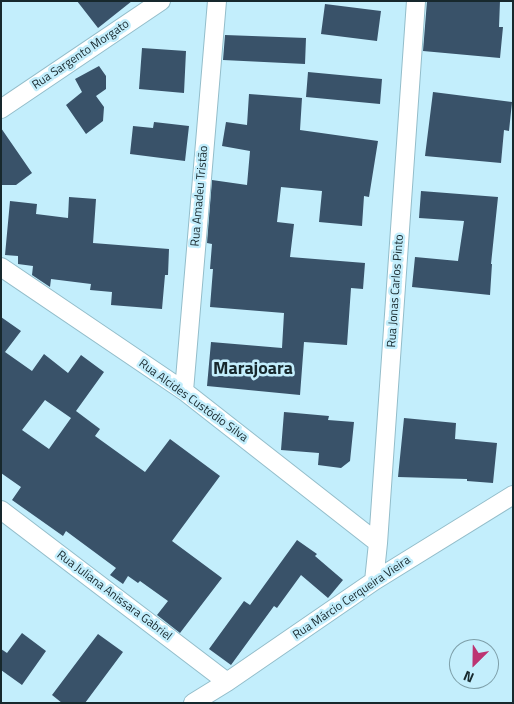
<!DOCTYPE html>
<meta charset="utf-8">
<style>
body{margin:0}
#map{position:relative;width:514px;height:704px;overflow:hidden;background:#c3eefc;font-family:"Titillium Web",sans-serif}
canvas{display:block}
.frame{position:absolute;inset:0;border:2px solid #17282d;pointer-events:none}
.north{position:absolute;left:449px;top:639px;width:50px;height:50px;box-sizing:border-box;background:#c3eefc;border:1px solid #7e9fa9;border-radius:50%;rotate:203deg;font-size:14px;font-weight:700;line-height:20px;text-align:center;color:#17282d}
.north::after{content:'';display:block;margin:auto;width:18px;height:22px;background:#bc3472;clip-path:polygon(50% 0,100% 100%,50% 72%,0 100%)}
</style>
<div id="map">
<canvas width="514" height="704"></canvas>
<div class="frame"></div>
<div class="north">N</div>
</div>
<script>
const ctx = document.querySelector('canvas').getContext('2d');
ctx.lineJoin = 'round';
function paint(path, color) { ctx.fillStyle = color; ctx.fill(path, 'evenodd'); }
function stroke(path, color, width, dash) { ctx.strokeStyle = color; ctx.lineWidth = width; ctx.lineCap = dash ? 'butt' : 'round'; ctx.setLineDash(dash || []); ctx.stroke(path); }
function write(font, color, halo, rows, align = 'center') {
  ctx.font = font + ' "Titillium Web",sans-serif'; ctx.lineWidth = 5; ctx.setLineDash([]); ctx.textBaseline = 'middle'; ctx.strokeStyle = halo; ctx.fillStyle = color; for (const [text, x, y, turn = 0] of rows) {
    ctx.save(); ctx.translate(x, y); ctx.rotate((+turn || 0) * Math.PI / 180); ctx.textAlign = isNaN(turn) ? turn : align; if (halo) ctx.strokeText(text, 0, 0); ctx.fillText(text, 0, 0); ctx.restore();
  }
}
paint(new Path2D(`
 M77,1H132L98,28Z
 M427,1H500L499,27H503L500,58L423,51Z
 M325,4L381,11L377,41L321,34Z
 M225,35L306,38L305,64L223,60Z
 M142,48L186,51L184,93L139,89Z
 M99,66L106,76V89L96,96L104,107L103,121L86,134L66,105L82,92L75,79Z
 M308,72L382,79L380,104L306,97Z
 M433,92L512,102L509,131L504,130L501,163L425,156Z
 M249,94L302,98L300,130L378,141L369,197L364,196L362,226L319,222L322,191L281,187L277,222L294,224L290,257L365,263L363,289L351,288L347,345L304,342L300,395L207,386L211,342L282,348L284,313L210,307L213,269H210L212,244L207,243L212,180L247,185L250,151L222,146L226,122L247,125Z
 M154,122L189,126L185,161L130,154L133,126L153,128Z
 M1,128L32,173L16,185H1Z
 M421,191L498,197L491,264H492L490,295L412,287L415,257L458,261L464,221L419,218Z
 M69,197L96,199L93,243L169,249L168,275H165L162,309L111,305L112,292L90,290L91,284L51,279L50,287L32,275L33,266L18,264V256L5,255L10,201L37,204L36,214L68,218Z
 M1,317L21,331L5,352L32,371L44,354L68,373L81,355L104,372L76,411L100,429L95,436L145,472L170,439L220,476L172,541L222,578L180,633L157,615L168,601L140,581L138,583L128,576L123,584L110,575L116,568L66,531L63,536L12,500L21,487L1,473ZM45,400L71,418L49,449L22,430Z
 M284,412L329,416L328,420L354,422L350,461L341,468L318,465L319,453L281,450Z
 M404,418L456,423L455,439L497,443L493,483L467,481V479L398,477Z
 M297,540L317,554L315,556L343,580L328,598L301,575L277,608L274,606L231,665L209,649L244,601L250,605Z
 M22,633L46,651L22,685L1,670V649L7,653Z
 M98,634L123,652L85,703H62L52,695Z`), '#395269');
const street = new Path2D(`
 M1,109L161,1
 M1,267L184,391L378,543
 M184,391L217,1
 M1,510L227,682
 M374,581L378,543L416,1
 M193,703L227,682L374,581L513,495`);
stroke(street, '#93bdca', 20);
stroke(street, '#fff', 18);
write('12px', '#17282d', '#c3eefc', [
 ["Rua Sargento Morgato",81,55,-34],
 ["Rua Amadeu Tristão",200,196,-85],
 ["Rua Jonas Carlos Pinto",396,291,-86],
 ["Rua Alcides Custódio Silva",193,401,36],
 ["Rua Juliana Anissara Gabriel",114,596,37],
 ["Rua Márcio Cerqueira Vieira",352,598,-34]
]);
write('bold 18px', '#17282d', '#c3eefc', [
 ["Marajoara",253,370]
]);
</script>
